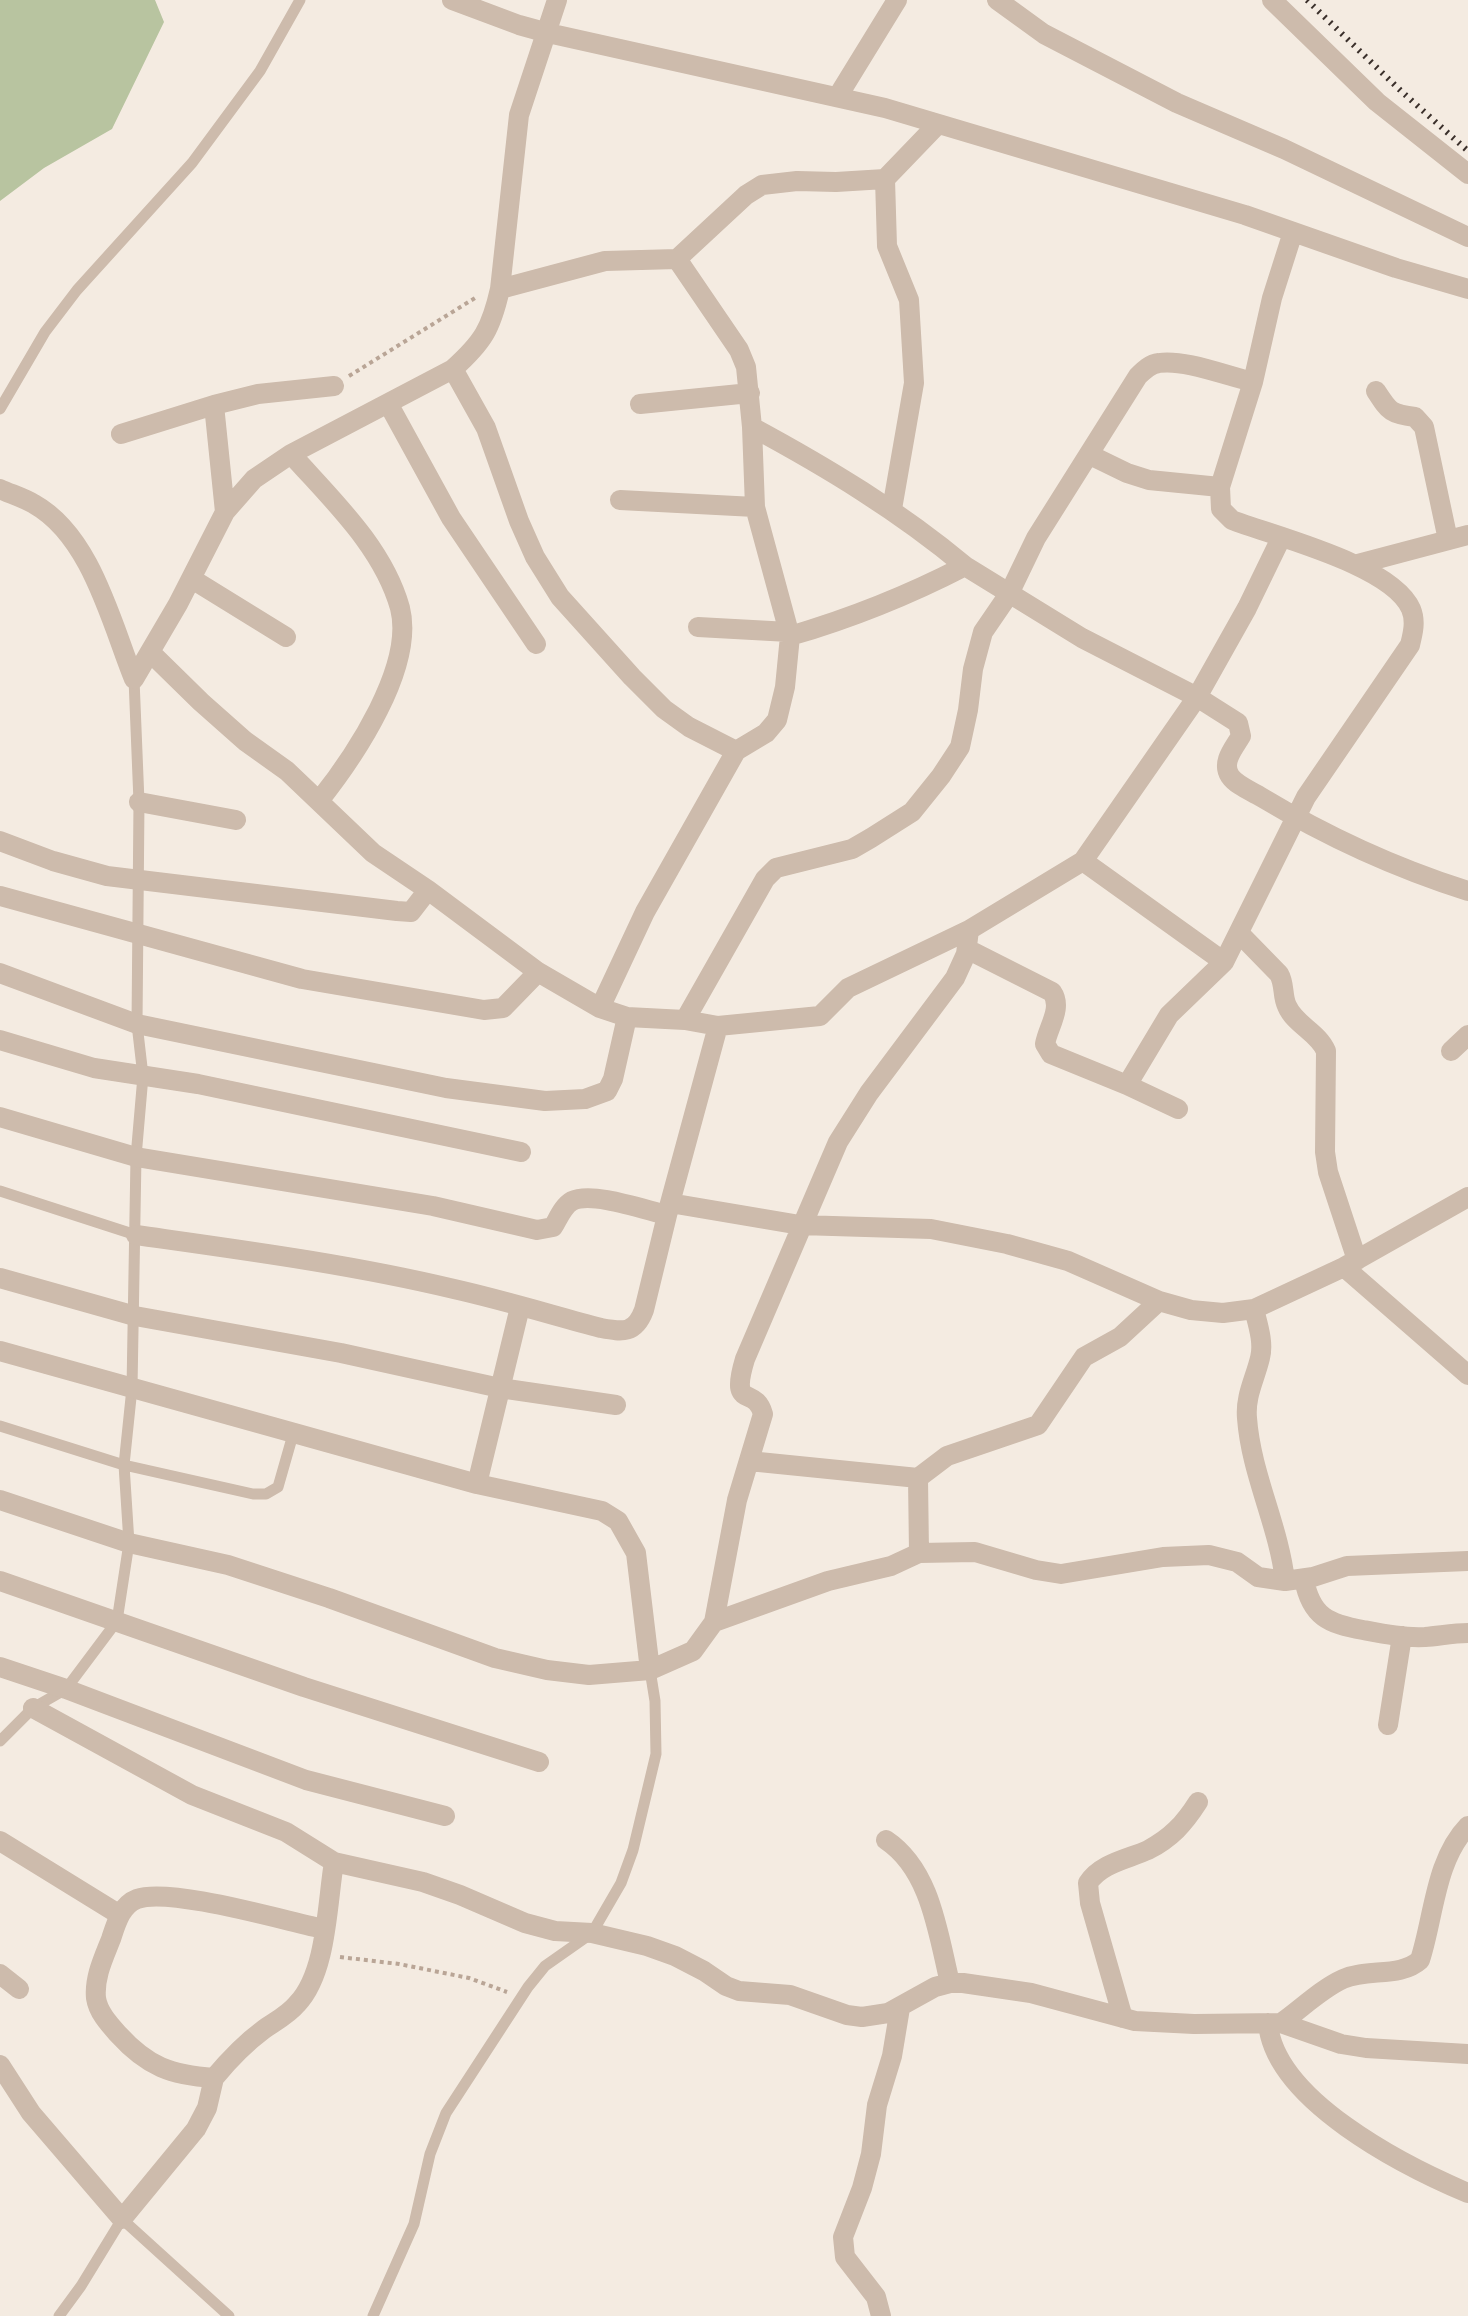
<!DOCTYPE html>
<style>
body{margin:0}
canvas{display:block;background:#f4ebe1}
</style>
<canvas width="1468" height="2316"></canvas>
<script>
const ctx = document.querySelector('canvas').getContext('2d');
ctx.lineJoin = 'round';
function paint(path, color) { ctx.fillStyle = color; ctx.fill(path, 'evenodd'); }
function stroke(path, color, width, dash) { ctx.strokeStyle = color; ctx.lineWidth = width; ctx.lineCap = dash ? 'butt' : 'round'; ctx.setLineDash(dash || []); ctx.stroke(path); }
paint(new Path2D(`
 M0,0H155L164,22L112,129L44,168L0,201Z`), '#b8c4a0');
stroke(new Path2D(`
 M349,376L475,298H478
 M340,1957L399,1964L469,1978L507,1992`), '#b9a596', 4, [4, 4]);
stroke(new Path2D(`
 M0,409L45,332L77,290L192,163L260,71L300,0
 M0,1191L136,1235
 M0,1426L124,1465L253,1494H266L278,1487L294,1431
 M0,1741L33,1708L66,1689L117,1621L129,1543L124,1465L132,1388L136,1157L143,1076L137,1024L139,802L134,679
 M59,2316L81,2286L122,2219L229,2316
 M373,2316L414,2224L430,2154L446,2113L528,1987L545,1966L592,1933L621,1883L633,1850L656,1754L655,1701L650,1670`), '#cdbbac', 11);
stroke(new Path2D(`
 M452,0L519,25L548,33L885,108L1245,215L1396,268L1468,289
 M997,0L1044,34L1177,103L1284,149L1468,237
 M1272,0L1377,102L1468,174
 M838,96L897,0
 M885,179L887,246L909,300L914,383L892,509
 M500,289L519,115L557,0
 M453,369L486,428L519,521L535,557L560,597L632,677L664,709L689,727L736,751L766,733L777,720L785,687L790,636L755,507L752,427L746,367L739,350L677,259L746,195L762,185L797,181L836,182L885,179L937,125
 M1376,391C1389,411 1390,414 1415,417L1424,427L1448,540
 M640,404L750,393
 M389,405L451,518L536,644
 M752,427C828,468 899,511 965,566C907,596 852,618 790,636
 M121,434L214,405
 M291,454C332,500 383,547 400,608C415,667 354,757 319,801
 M1090,455L1127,473L1149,480L1220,487
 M0,489C11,494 24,498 34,504C91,536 111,622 134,679L178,604L225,512L254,479L291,454L453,369C483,342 491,329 500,289L605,261L677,259
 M620,500L755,507
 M225,512L214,405L258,394L334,386
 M1358,564L1468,535
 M965,566L1082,638L1197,697L1247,608L1281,538
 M192,579L286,637
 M698,627L789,632
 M139,802L236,820
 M0,841L53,861L107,876L397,911L411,912L428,890
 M1083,861L1224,962L1306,797L1410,645C1413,633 1416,621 1411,609C1392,565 1276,537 1232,520L1221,509L1220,487L1253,382L1272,298L1293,232
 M0,896L302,979L484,1010L503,1008L538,972
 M1239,933L1279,974C1285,984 1282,996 1287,1006C1295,1025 1318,1032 1326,1051L1325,1152L1328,1172L1357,1260
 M967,949L1052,992C1063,1008 1048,1027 1045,1044L1051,1054L1127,1085L1178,1109
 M0,973L137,1024L446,1088L545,1101L585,1099L607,1091L613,1079L627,1017
 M600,1008L645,912L736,751
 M685,1020L765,879L776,868L852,849L871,838L912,812L941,776L960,747L968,710L973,669L983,632L1009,594L1036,538L1138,376C1144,370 1150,364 1159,363C1184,359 1227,376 1253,382
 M718,1026L820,1016L848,988L969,930L1083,861L1197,697L1238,723L1241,736C1234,748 1221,762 1230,776C1236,785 1251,791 1261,797C1326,836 1395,868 1468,891
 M0,1040L94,1068L198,1084L521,1152
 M1451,1051L1468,1035
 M1127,1085L1169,1015L1224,962
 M0,1117L136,1157L433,1206L537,1230L553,1227C558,1219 563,1206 572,1201C592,1191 645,1210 667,1215
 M670,1203L800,1225L931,1229L1007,1244L1068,1261L1159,1301L1191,1310L1223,1313L1254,1309L1344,1267L1468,1197
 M136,1235C242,1250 349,1264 454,1289C503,1300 552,1315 601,1328C623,1332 635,1334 644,1310L670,1203L718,1026L685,1020L627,1017L600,1008L538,972L428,890L373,853L287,771L245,741L201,702L151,653
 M1344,1267L1468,1375
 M0,1278L135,1316L341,1353L500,1388L616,1405
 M1254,1309C1258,1325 1264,1343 1260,1358C1255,1379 1245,1396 1247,1418C1251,1474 1279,1526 1285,1581
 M0,1351L477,1484L602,1511L618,1521L636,1553L650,1670L589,1675L547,1670L495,1658L329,1598L228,1565L129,1543L0,1500
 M749,1461L918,1478
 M477,1484L520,1307
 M919,1553L918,1478L947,1456L1038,1425L1084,1357L1120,1337L1159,1301
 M1304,1579C1311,1617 1329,1624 1363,1630C1384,1634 1404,1638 1425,1637C1439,1636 1453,1633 1468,1633
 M0,1581L304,1687L539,1762
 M714,1622L828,1581L891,1566L919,1553L975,1552L1036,1570L1061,1574L1163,1557L1209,1555L1237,1562L1258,1577L1285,1581L1313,1577L1347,1566L1468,1561
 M0,1667L66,1689L306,1780L445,1816
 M650,1670L693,1651L714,1622L737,1500L763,1414C755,1384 729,1412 745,1359L838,1142L869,1093L955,978L966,954L969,930
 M33,1708L192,1795L286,1832L334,1862L423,1882L460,1895L525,1923L555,1931L592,1933L647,1946L675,1956L704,1971L726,1986L739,1991L790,1995L847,2015L862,2017L888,2013L935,1987L950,1983H963L1031,1993L1135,2021L1194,2024L1281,2023L1341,2044L1366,2048L1468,2054
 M1388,1725L1402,1636
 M886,1840C931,1870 938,1934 950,1983
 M0,1841L120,1915
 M324,1929C285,1921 170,1887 137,1899C121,1905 116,1924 111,1939C104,1957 94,1977 96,1998C98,2012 109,2024 118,2034C148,2067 171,2075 214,2078C229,2060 244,2044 263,2030C274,2022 288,2015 297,2004C327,1973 327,1904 334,1862
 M0,1974L19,1989
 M1123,2018L1090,1903L1088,1883C1101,1863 1128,1859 1148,1850C1171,1838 1184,1824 1198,1802
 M1268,2023C1274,2100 1404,2166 1468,2193
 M1281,2023C1301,2009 1321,1989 1343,1979C1368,1968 1400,1978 1420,1960C1434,1917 1435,1860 1468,1826
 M0,2065L31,2113L122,2219L196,2129L207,2108L214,2078
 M881,2316L876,2297L845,2257L843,2237L862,2188L871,2154L877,2105L892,2056L900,2008`), '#cdbbac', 20);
stroke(new Path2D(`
 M1307,0L1401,91L1468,151`), '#3b302b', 6, [2, 6]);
</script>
